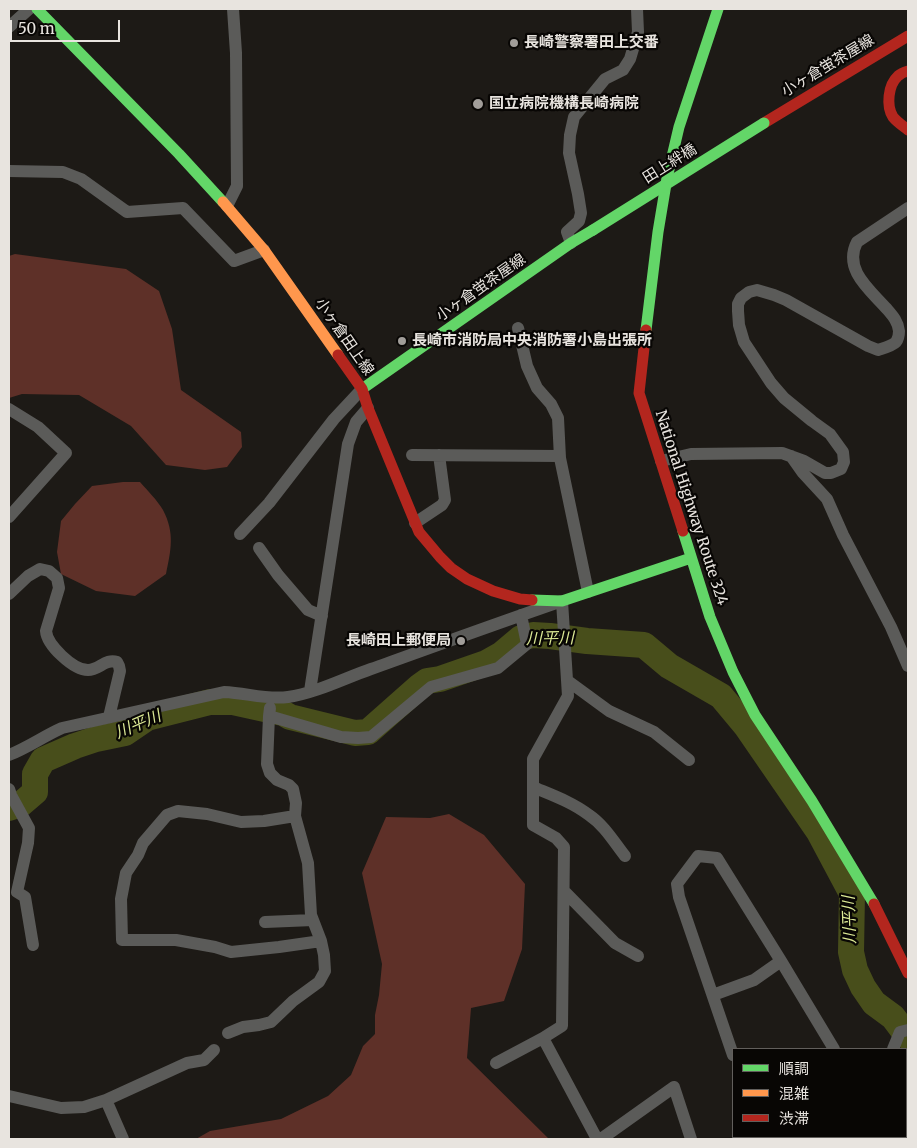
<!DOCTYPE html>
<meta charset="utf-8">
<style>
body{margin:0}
#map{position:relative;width:917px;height:1148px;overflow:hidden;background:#1d1a16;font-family:Merriweather,"Noto Sans JP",serif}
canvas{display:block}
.frame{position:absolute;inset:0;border:10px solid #e8e4df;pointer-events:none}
.legend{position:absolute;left:732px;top:1048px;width:175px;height:90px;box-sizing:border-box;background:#080604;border:1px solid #625f5c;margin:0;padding:6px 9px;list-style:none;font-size:15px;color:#e8e4df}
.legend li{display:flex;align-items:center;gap:10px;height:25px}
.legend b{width:25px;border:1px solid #625f5c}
.scale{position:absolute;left:10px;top:20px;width:110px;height:22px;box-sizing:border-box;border:2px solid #e8e4df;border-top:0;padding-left:6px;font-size:15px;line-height:18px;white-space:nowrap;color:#e8e4df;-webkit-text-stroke:4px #080604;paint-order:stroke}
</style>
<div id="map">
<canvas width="917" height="1148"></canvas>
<div class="frame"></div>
<ul class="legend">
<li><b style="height:6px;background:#63d668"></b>順調</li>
<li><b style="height:6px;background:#ff974d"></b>混雑</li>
<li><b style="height:6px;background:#b3261e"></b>渋滞</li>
</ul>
<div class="scale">50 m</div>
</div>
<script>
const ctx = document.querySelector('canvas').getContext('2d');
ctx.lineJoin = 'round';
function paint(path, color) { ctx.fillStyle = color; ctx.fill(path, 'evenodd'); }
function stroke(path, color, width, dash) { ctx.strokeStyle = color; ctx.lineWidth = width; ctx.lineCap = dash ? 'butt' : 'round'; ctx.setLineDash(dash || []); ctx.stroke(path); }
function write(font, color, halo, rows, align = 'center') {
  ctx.font = font + ' Merriweather,"Noto Sans JP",serif'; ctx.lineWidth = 4.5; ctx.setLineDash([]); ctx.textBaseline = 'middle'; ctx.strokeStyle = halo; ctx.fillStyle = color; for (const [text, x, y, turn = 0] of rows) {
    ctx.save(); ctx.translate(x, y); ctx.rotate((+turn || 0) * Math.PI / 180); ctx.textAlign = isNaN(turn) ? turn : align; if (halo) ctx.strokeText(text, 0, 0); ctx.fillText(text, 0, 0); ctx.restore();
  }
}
paint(new Path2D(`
 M15,254L126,269L159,291L172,329L181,390L241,432L242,447L227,467L205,470L166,465L131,426L79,395L22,394L9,398V256Z
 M123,482H140C148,491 157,500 163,510C175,533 171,550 166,574L135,596L96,591L61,574L57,552L61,521L75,504L92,486Z
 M449,814L484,835L525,884L522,949L504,1001L471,1008L467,1058L549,1139H196L210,1131L281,1119L328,1096L351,1075L363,1046L375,1034V1015L379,995L382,964L362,873L386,817L430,818Z`), '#5e3028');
stroke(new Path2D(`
 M9,808L21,804L35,792V774L43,760L75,746L96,739L125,733L147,718L210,702H233L283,713L290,717L347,731L355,733L368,732L420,686L427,681L440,679L486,663L502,654L521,638L533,635L550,636L587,641L644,645L669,666L721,696L746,726L819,832L852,894L851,952L855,970L863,987L874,1003L893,1017L908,1037`), '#484e1b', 26);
stroke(new Path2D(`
 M9,27L29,9
 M9,171L63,172L81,179L127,212L183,208L234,261L264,250
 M227,206L237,186L236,53L233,9
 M571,243L567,232L579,221L581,213L578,194L569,153L570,135L574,117L605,79L623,70L630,59L638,32L637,9
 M518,328L527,366L537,388L551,404L558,418L560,458L588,592
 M9,409L38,427L66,453L9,517
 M412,455L560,456
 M791,456L803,473L827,499L843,535L891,627L908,666
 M661,461L691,454L782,453L804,461L825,473H831L841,469L844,462L843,452L830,434L812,421L784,398L771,383L744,342L739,325L738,311V304L741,298L749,292L757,290L774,295L786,300L868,346L878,350C884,348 892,346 896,342C899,338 899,335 899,331C898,321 892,315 886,308C869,289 843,269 857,242L908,208
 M415,523L442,505L445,500L439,455
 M240,534L269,503L334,419L362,389
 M259,548L278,575L308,610L322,616
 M9,594L28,576L40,569L49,571L57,578L59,588L46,631C47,645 73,670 88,670C99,670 106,658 117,662L119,666L120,671L109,717
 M568,681L609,711L654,732L689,760
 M310,691L348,444L356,422L368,408
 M270,708L269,716L341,737L358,738L371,737L431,687L498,668L527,644L521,615
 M9,755C27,748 44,736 62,728L224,692C247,693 266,700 288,697C316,693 345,678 371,669C435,646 498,623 562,601L568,696L533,759V825L556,838L564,847L562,1026L543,1038
 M533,787C552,795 572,802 589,815C604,825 614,842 625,856
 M9,789L11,795L29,828L28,843L17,892L25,897L33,945
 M295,816L264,821L241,822L207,814L178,811L167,815L143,843L138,855L126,873L121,899L122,940H176L215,947L231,952L279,947L321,941
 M564,891L615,943L638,956
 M265,922L313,920
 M713,995L754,980L781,961
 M228,1033L243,1027L259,1025L271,1022L293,1001L319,982L325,971L324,955L321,941L311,915L308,863L295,816L296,803L293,789L289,785L277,780L270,773L267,764L269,716
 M893,1049L900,1032L908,1030
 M733,1055L679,897L677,884L698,856L717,858L781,961L834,1049
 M496,1063L543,1038L597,1139
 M9,1096L61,1108L84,1107L106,1100L123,1139
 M106,1100L187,1063L204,1060L214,1050
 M601,1139L674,1087L691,1139
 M749,1139L761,1137`), '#5b5b59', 12);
stroke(new Path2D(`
 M37,9L179,154L223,202
 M646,330L658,232L667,178L679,127L718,9
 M362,389L571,243L593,230
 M683,531L710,617L733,672L755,715L812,801L874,904
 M532,600L562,601L691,558`), '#63d668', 11);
stroke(new Path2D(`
 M223,202L264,250L338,355`), '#ff974d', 11);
stroke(new Path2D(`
 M908,71C904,72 900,74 898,76C888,85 886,106 893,117C897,122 903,126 908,130
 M764,123L908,36
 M646,330L639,393L683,531
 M338,355L362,389L368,408L419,532L440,557L451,568L467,579L493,591L520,599L532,600
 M874,904L908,973`), '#b3261e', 11);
stroke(new Path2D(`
 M593,230L764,123`), '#63d668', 11);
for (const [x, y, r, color] of [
 [514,43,5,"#a19d99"],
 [478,104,6,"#a19d99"],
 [402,341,5,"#a19d99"],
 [461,641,5,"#a19d99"]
]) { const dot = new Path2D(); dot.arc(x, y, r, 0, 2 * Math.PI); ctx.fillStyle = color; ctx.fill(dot); stroke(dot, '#080604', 2); }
write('bold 15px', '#e8e4df', '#080604', [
 ["長崎警察署田上交番",524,43],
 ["国立病院機構長崎病院",489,104],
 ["長崎市消防局中央消防署小島出張所",412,341],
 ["長崎田上郵便局",451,641,"right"]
], 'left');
write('15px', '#e8e4df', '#080604', [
 ["小ヶ倉蛍茶屋線",828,66,-31],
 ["田上絆橋",670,164,-32],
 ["小ヶ倉蛍茶屋線",481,288,-35],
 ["小ヶ倉田上線",344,337,55],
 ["National Highway Route 324",691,508,72]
]);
write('italic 16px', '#ddea96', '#080604', [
 ["川平川",550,639,-1],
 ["川平川",138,725,-23],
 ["川平川",850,920,-92]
]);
</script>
